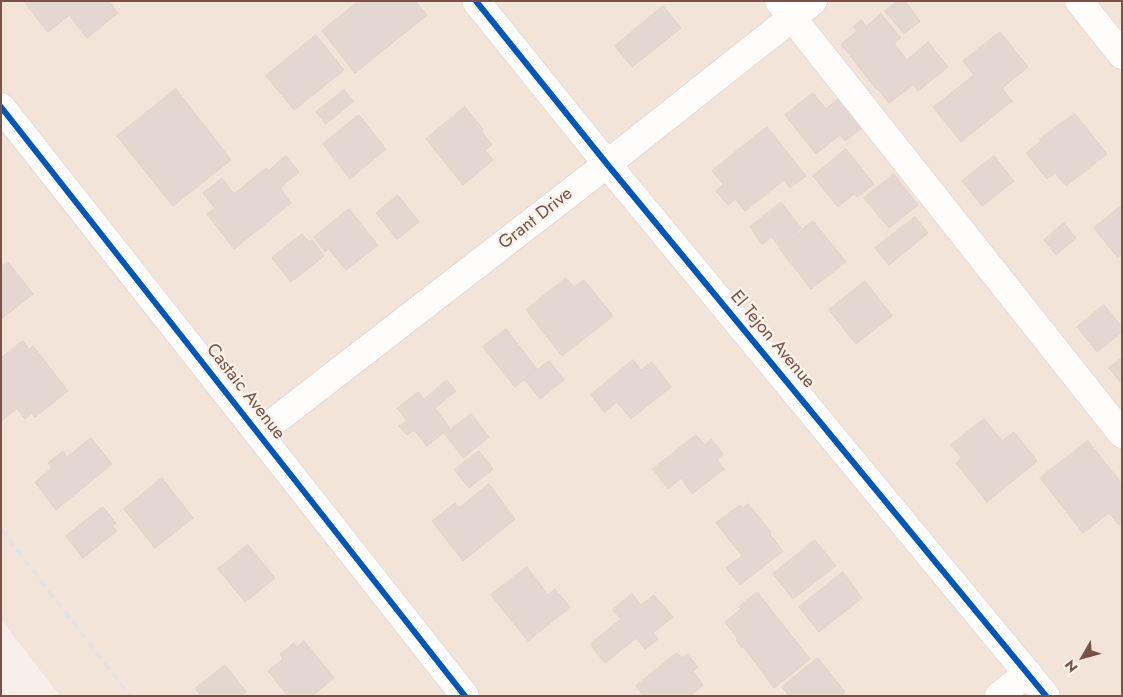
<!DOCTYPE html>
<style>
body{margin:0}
#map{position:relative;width:1123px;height:697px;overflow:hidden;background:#f7f0ea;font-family:Jost,sans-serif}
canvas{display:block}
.frame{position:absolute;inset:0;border:2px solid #775248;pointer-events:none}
.north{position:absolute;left:1058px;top:632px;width:50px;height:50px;-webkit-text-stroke:4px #fff4ec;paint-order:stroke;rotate:232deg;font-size:14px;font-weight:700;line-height:20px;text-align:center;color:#775248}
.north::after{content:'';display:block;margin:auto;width:18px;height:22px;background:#775248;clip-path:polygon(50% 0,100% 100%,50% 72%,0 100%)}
</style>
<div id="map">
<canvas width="1123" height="697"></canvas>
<div class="frame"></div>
<div class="north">N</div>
</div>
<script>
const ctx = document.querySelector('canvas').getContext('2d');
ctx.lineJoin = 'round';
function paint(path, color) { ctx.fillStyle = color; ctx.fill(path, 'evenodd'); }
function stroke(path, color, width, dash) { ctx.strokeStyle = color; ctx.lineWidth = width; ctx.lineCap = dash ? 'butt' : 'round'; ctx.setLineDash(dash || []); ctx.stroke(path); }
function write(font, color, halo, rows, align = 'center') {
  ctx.font = font + ' Jost,sans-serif'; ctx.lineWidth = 4.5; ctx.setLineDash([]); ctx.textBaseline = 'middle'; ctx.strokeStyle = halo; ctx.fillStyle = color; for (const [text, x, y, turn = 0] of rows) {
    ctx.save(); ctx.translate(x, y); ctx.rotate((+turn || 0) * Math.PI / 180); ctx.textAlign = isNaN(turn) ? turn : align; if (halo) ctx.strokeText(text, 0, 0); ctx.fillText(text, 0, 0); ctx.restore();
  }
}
paint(new Path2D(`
 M1,1H1122V696H60L1,620Z`), '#f3e4da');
const building = new Path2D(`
 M24,1H109L118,13L87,38L69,15L48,32Z
 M359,1H415L427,15L355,73L322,31Z
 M898,1H905L920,21L904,34L885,11Z
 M663,6L681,28L632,67L615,46Z
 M881,14L901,38L894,43L907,60L928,42L948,67L918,91L913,85L889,103L878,89L877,90L841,44L857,31L853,27L861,20L866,26Z
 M1000,32L1028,67L1002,88L1012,101L961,142L933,107L974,75L963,61Z
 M316,35L344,70L294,110L266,76Z
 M176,89L231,160L173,206L117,136Z
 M344,90L354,101L326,124L316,112Z
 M813,93L826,109L838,99L862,128L845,141L840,135L816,154L785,115Z
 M465,107L483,129L481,131L492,145L485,150L493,160L463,185L426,139Z
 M1075,114L1107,154L1066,186L1055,173L1047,179L1026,153L1041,141L1040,139Z
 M359,115L386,149L350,179L323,144Z
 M767,127L806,176L790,188L784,180L745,211L735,199L728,205L716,191L723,184L712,171Z
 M846,149L874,184L857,197L854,194L838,207L813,176Z
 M286,156L299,172L280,188L291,203L234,249L207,214L215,208L203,193L222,178L234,194L266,168L269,170Z
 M994,156L1014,181L982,206L962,181Z
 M894,174L918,205L889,228L864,198Z
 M398,195L419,222L397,239L376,213Z
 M781,202L801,228L779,246L772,237L762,244L750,227Z
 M1122,205V254L1118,258L1094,228Z
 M349,209L378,245L346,270L329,249L325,252L314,237Z
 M915,217L928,233L889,265L875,248Z
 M813,221L846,262L811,289L779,248Z
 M1064,223L1076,238L1056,255L1044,240Z
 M302,234L309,242L312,240L324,256L291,282L272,258Z
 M8,262L33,294L1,319V267Z
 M566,278L574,287L584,280L613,316L562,356L526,310Z
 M865,281L892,316L856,344L829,310Z
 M1104,305L1122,327V332L1097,352L1077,327Z
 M506,329L537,369L515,387L483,347Z
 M23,341L29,349L33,346L68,391L35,417L32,413L25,419L17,408L1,421V358Z
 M1122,358V384L1109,368Z
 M633,360L641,370L652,362L671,387L631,419L617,402L604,412L591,395Z
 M549,361L564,380L540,399L525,380Z
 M447,380L456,391L435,408L450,428L427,446L414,430L407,435L399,426L407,421L397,408L418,392L424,399Z
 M471,414L489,437L463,458L445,434Z
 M984,419L1002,441L1014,432L1037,461L987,502L956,463L962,458L951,445Z
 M696,435L705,445L711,439L723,454L717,460L724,469L692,494L681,478L668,489L653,469Z
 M91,438L112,464L56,510L35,482L52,468L48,463L63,451L67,457Z
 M1088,441L1122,484V522L1119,525L1109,513L1083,533L1040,478Z
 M479,451L493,469L469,488L454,470Z
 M162,478L193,518L155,548L124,509Z
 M489,484L515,519L463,561L432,521L455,503L459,508Z
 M748,504L771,532L769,533L783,551L740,585L726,568L742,556L716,523L740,505L743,508Z
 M103,507L116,523L112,526L117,531L83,558L66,536Z
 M815,540L836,566L793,599L773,574Z
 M248,545L275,578L245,602L218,569Z
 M527,567L548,595L555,589L570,607L528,641L491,595Z
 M843,572L862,598L819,632L799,607Z
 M757,592L810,659L774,688L744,647L742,648L736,640L738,639L725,622L741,609L739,607Z
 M632,594L641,605L654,595L673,617L653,633L658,639L645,649L636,638L605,663L590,644L621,619L613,610Z
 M304,641L334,678L312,696H288L268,671L283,659L280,654L294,643L297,647Z
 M677,653L682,658L687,654L698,667L693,671L703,685L690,696H643L636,686Z
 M818,658L845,692L840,696H789L782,687Z
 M225,665L246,692L241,696H201L195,689Z`);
paint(building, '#e4d7d1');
stroke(building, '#e1d2cc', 1);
const minor = new Path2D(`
 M476,1L607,164L1046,696
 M779,1L1122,434
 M1079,1L1122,55
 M1,107L465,696
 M258,434L607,164L813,1
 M999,696L1028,673`);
stroke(minor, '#d6cbc6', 29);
stroke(minor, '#fefdfc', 28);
stroke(new Path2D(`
 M1,529L130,696`), '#e4e2e5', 4, [8, 5]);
stroke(new Path2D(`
 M476,1L607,164L1046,696
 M1,107L465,696`), '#0057b8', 6);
write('18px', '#775248', '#fff4ec', [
 ["Grant Drive",536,219,-38],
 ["El Tejon Avenue",772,340,50],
 ["Castaic Avenue",245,392,52]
]);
</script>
